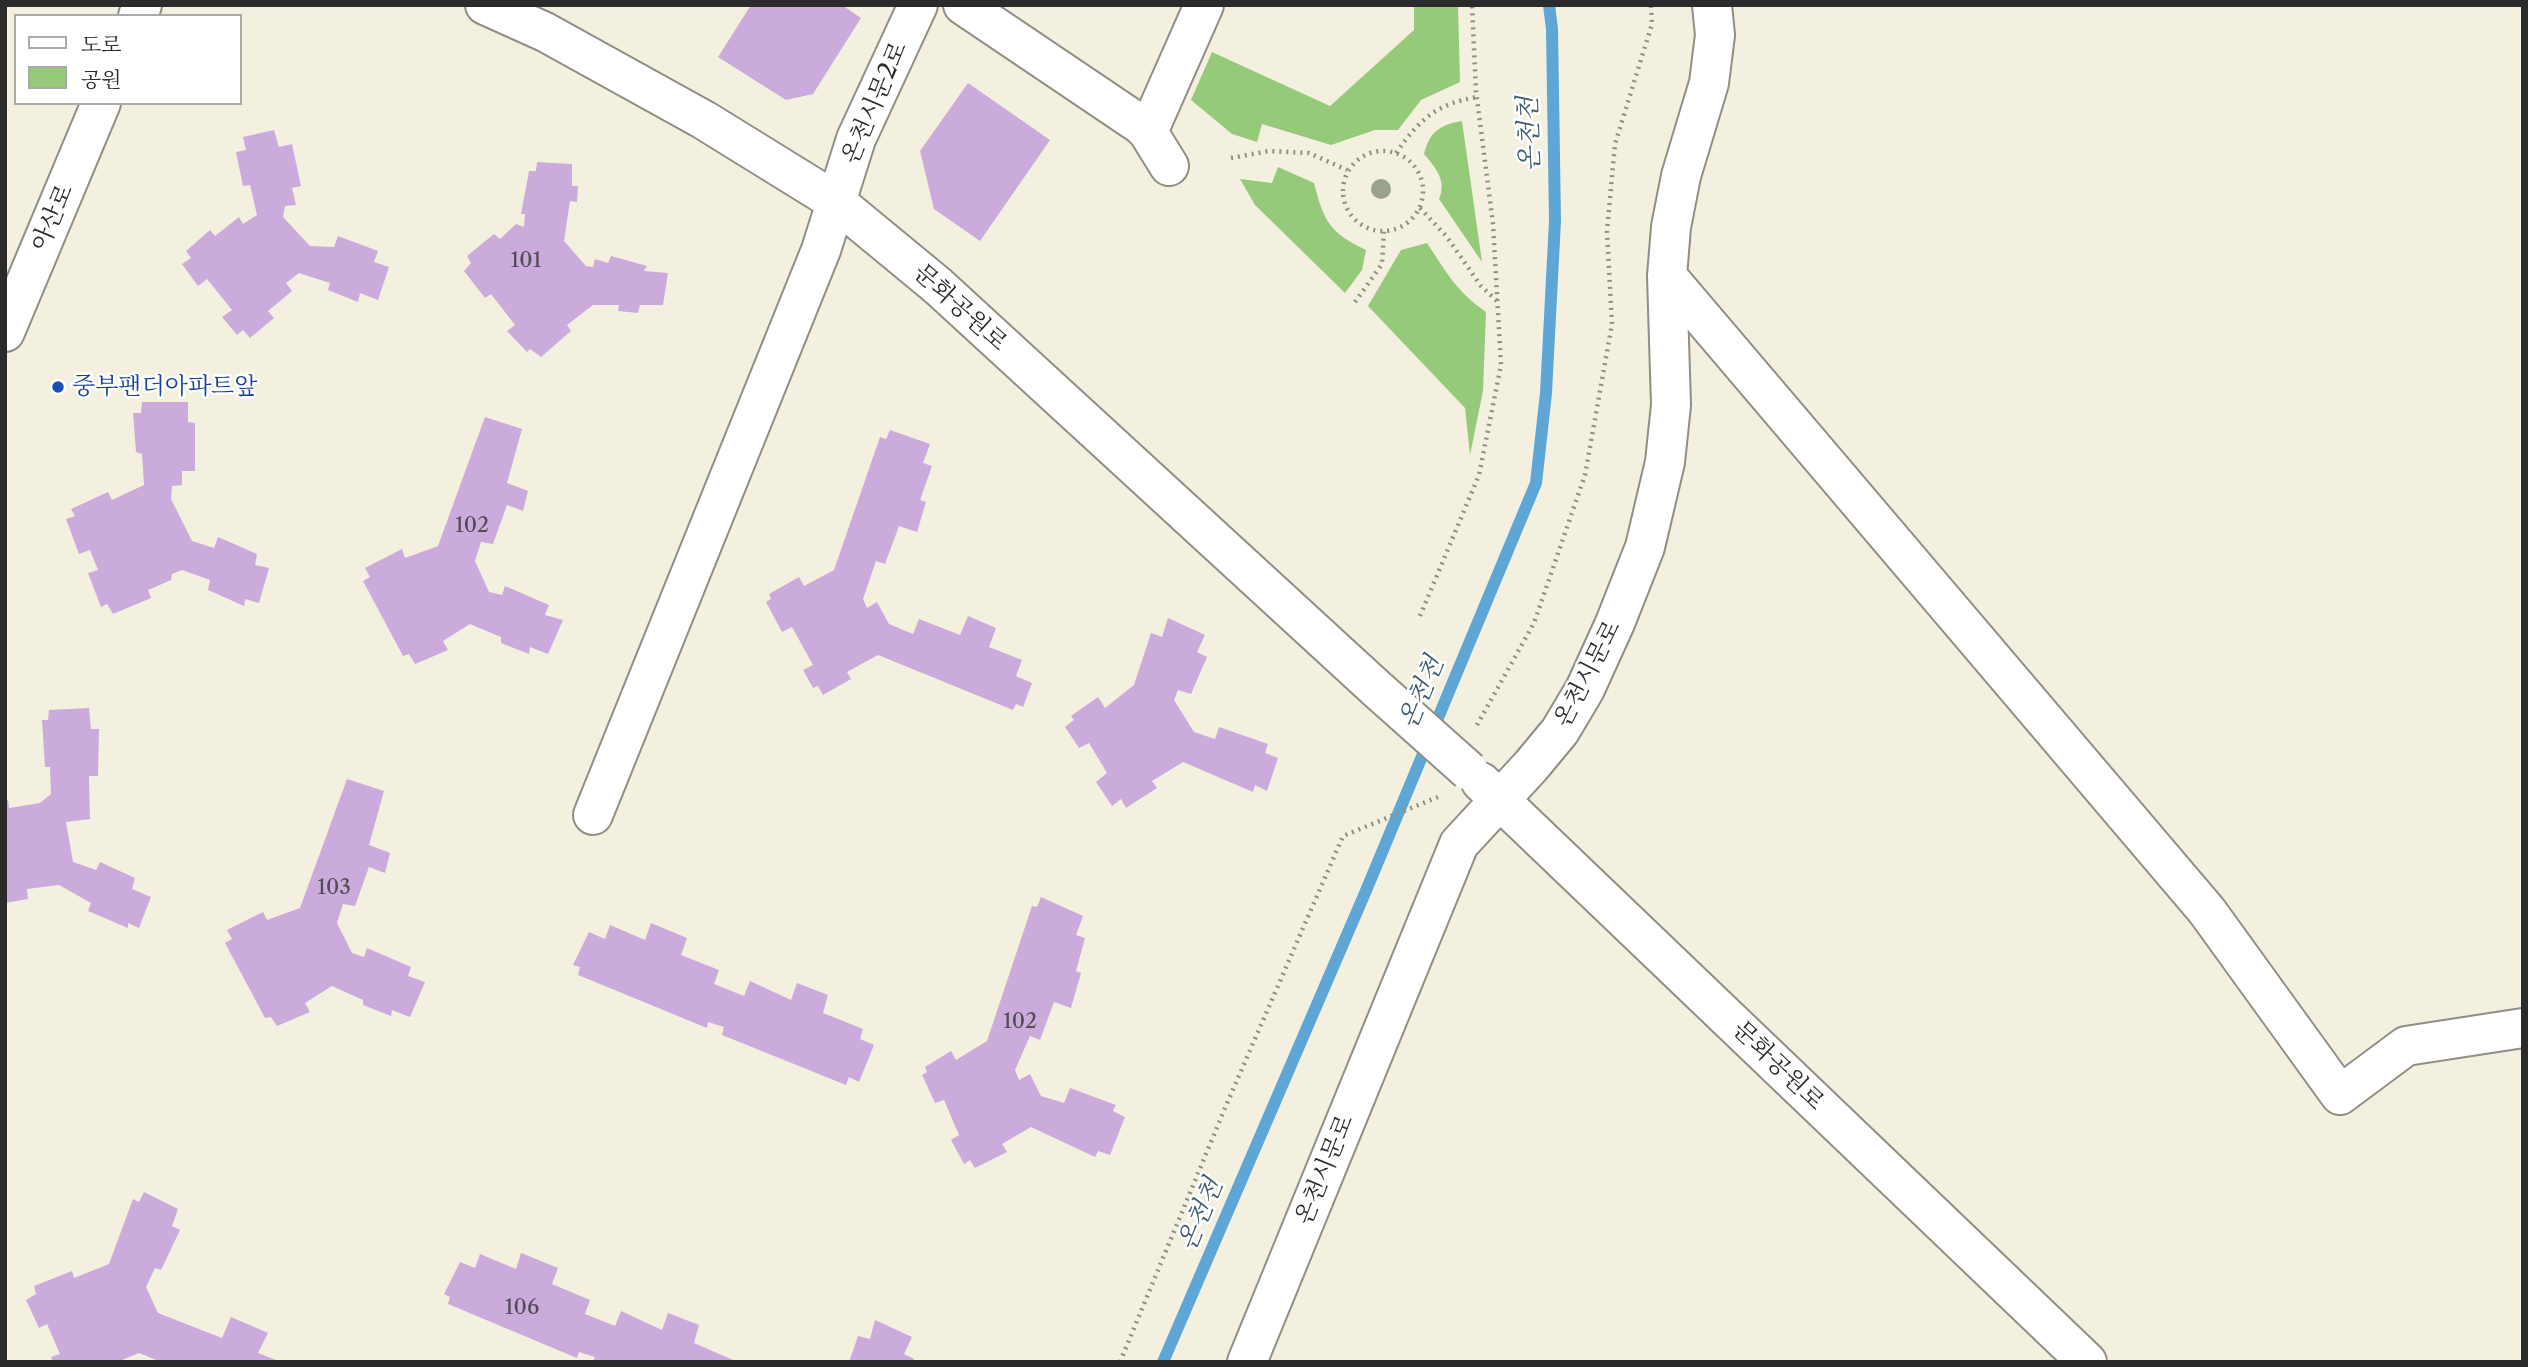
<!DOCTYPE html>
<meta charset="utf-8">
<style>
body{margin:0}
#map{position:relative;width:2528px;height:1367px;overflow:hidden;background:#f4f0df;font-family:"Libre Caslon Text","Noto Serif KR",serif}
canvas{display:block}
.frame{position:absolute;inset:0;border:7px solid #2b2b2b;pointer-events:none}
.legend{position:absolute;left:14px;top:14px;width:228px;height:91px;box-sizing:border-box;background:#fff;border:2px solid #aaa;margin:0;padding:9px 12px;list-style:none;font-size:21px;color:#2b2b2b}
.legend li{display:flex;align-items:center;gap:14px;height:35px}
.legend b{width:35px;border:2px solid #aaa}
</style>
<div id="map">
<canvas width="2528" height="1367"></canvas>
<div class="frame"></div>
<ul class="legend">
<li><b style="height:9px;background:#fff"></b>도로</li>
<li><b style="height:19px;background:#96ca7b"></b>공원</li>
</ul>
</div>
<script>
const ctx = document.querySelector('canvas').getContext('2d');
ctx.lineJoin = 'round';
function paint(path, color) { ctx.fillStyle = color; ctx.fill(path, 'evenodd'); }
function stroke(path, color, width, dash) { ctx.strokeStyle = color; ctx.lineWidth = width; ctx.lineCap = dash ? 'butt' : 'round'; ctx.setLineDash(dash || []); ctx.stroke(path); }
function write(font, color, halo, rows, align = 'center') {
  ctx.font = font + ' "Libre Caslon Text","Noto Serif KR",serif'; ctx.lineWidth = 5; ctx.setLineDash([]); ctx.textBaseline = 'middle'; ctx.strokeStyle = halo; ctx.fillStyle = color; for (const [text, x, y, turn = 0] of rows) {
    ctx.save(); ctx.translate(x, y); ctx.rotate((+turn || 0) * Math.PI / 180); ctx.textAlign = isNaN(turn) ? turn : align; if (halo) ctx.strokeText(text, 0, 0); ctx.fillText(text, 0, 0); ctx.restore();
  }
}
paint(new Path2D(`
 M1414,5H1458L1460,82L1421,100L1398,130H1375L1331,145L1262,124L1257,142L1232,134L1191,100L1212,52L1330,106L1414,30Z
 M1462,121L1482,262L1439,199C1447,181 1436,168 1424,154C1430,131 1440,125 1462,121Z
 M1278,167L1314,183C1324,222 1330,233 1366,250L1362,270L1345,293L1255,205L1240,179L1272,183Z
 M1427,243C1447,273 1456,291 1486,312L1483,391L1470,455L1465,408L1368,306L1401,250Z`), '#96ca7b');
stroke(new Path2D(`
 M1163,1362L1365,893L1536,483L1546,393L1555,221L1552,29L1549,5`), '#5ea6d5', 12);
paint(new Path2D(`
 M751,5H842L861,18L813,94L786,100L718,57Z
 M968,83L1050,140L980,241L934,209L920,151Z
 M274,130L279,147L292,144L301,186L292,188L296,205L285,206L283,217L310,246L334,247L338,236L378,251L374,262L389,267L378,300L360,293L358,302L328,290L330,283L299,273L286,283L292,291L268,311L274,318L250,338L243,330L237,335L222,317L232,310L207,279L198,286L182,264L191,258L186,251L210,230L215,236L239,217L243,224L257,215L250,185L243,186L236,152L246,150L243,137Z
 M537,162L572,164V186H578L577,202L570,201L564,241L586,266L593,267L595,259L608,263L611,256L647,266L644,271L668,273L663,305H640L638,313L618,311L619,305H593L567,325L571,331L541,357L530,349L527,352L507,331L515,325L491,294L485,298L464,271L471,263L467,256L494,234L500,239L516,224L524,227L525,214H521L529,171H536Z
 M142,402H188V422L195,423V471H182V485L172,486L171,499L192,541L214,548L218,537L257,554L255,565L269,568L259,603L245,599L244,606L208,590L210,580L182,570L172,574L171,580L148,590L151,598L113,614L107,604L101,607L88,573L98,570L90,550L79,554L66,519L75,516L71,509L108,492L112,500L144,485L142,454L136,452L133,413H141Z
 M485,417L522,429L507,483L528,491L523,511L507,505L493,544L481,542L475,561L489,592L502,595L505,586L549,605L545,615L563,620L548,654L530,647L529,654L501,643V637L470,624L443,641L448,650L415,664L409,654L403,656L363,581L370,577L365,568L402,549L405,558L438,546Z
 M890,430L930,444L923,463L932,466L920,500L926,502L917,532L899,526L885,564L876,561L863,599L867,608L877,602L889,624L913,634L919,619L960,635L968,616L996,628L989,647L1022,660L1016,676L1032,683L1023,707L1016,704L1013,710L878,655L847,672L851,679L823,695L818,686L813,688L803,670L813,665L792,627L782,632L766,602L771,599L769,594L799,577L804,586L834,570L880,437L886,439Z
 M1168,618L1205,635L1197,652L1207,657L1191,694L1178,690L1174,700L1194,732L1215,739L1219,727L1268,744L1265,753L1278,758L1267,791L1255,785L1253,792L1183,762L1152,781L1157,788L1126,808L1121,799L1112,806L1096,782L1107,773L1089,743L1079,748L1065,727L1074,720L1071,716L1098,697L1105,708L1134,685L1151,633L1162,637Z
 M89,708L91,729H99L98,776H89L90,819L66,822L73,862L96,870L100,862L135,878L132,889L151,897L139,928L128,923V928L88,911L91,903L59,885L27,889L28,899L5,903V800H8L9,808L40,803L51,794L50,767H45L42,720H48L49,710Z
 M347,779L384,791L369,845L390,853L385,873L369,867L355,906L343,904L337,923L352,953L364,957L367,948L411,967L408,976L425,982L410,1017L392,1010L391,1016L363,1005V1000L332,986L305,1003L310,1012L277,1026L271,1017L265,1018L225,943L232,939L227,930L263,912L267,920L300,908Z
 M1041,897L1083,916L1076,935L1085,938L1076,971L1081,973L1071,1008L1054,1002L1040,1040L1030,1036L1015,1070L1019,1080L1030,1074L1041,1096L1064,1103L1070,1088L1116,1105L1113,1111L1125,1117L1110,1155L1098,1151L1095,1157L1031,1127L1002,1144L1007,1152L975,1168L970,1160L964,1164L951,1140L959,1135L944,1100L935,1103L922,1075L927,1072L925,1067L951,1051L956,1060L987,1041L1032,906L1037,907Z
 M651,923L687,938L681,955L719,970L714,984L744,996L750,981L791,1000L797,983L828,995L823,1013L863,1029L860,1039L874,1045L859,1082L849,1077L846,1085L722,1035L724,1027L708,1022L707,1028L578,975L580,967L573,965L589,932L605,939L610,925L645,940Z
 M144,1192L178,1209L172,1226L180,1230L161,1270L155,1268L146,1287L158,1313L222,1338L231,1317L268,1333L258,1353L281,1362H161L139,1353L117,1362H53L51,1357L60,1354L47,1324L39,1328L26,1300L36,1294L34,1286L72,1271L74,1278L109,1264L133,1199L139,1202Z
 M521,1253L558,1268L552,1284L590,1300L585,1314L615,1326L621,1311L662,1330L668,1313L699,1325L694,1343L733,1360V1362H593L595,1357L579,1352L577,1358L448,1304L450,1297L444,1294L460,1262L475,1268L480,1254L516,1269Z
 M875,1320L912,1337L904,1354L914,1359L913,1362H849L858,1336L870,1339Z`), '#cbabdb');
const street = new Path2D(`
 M485,5L545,32L704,120L835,201L938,286L1378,690
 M963,5L1141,125L1148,132L1169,166
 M1148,132L1204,5
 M1667,276L2207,911L2340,1095L2406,1046L2523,1028
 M1481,782L2087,1362
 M593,815L821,250L856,139L918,5
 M1247,1362L1459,844L1531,766L1560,731L1585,689L1615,623L1645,547L1665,462L1671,405L1667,276L1671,227L1681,176L1709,83L1715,35L1712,5`);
const secondary = new Path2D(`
 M138,16L142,5
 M5,332L101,103`);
stroke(street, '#908e85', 42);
stroke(secondary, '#908e85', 42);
stroke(new Path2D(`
 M1343 191a40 40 0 1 1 80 0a40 40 0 1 1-80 0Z
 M1396,153C1420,119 1436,104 1477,97
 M1231,158L1269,151L1309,153L1347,170
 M1420,208L1447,237L1481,286L1497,301
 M1355,302L1382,264L1384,231
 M1420,616L1479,475L1501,365L1493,224L1476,91L1472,5
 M1477,725L1534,623L1585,475L1612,324L1607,231L1615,144L1652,24L1651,5
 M1120,1362L1225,1108L1343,836L1438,797`), '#908e85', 4.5, [2, 5]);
stroke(street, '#fff', 38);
stroke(secondary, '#fff', 38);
const streetBridge = new Path2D(`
 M1378,690L1469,771`);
stroke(streetBridge, '#908e85', 42, []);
stroke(streetBridge, '#fff', 38);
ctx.fillStyle = '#9aa28b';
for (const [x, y] of [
 [1381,189]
]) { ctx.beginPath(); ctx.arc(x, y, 10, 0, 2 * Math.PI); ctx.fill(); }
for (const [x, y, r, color] of [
 [58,387,7,"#1a4fb4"]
]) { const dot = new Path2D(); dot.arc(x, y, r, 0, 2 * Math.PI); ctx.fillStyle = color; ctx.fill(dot); stroke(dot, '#fff', 2.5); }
write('21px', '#534b57', null, [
 ["101",526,261],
 ["102",472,526],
 ["103",334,888],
 ["102",1020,1022],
 ["106",522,1308]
]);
write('24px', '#2b2b2b', '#fff', [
 ["온천시문2로",875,103,-67],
 ["아산로",53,218,-67],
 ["문화공원로",960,308,42],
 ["온천시문로",1588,674,-63],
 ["문화공원로",1778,1066,44],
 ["온천시문로",1325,1170,-68]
]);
write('24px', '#164399', '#fff', [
 ["중부팬더아파트앞",72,387]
], 'left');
write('italic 26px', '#3f5c6f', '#fff', [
 ["온천천",1530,134,-92],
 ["온천천",1422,693,-67],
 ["온천천",1201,1215,-67]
]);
</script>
